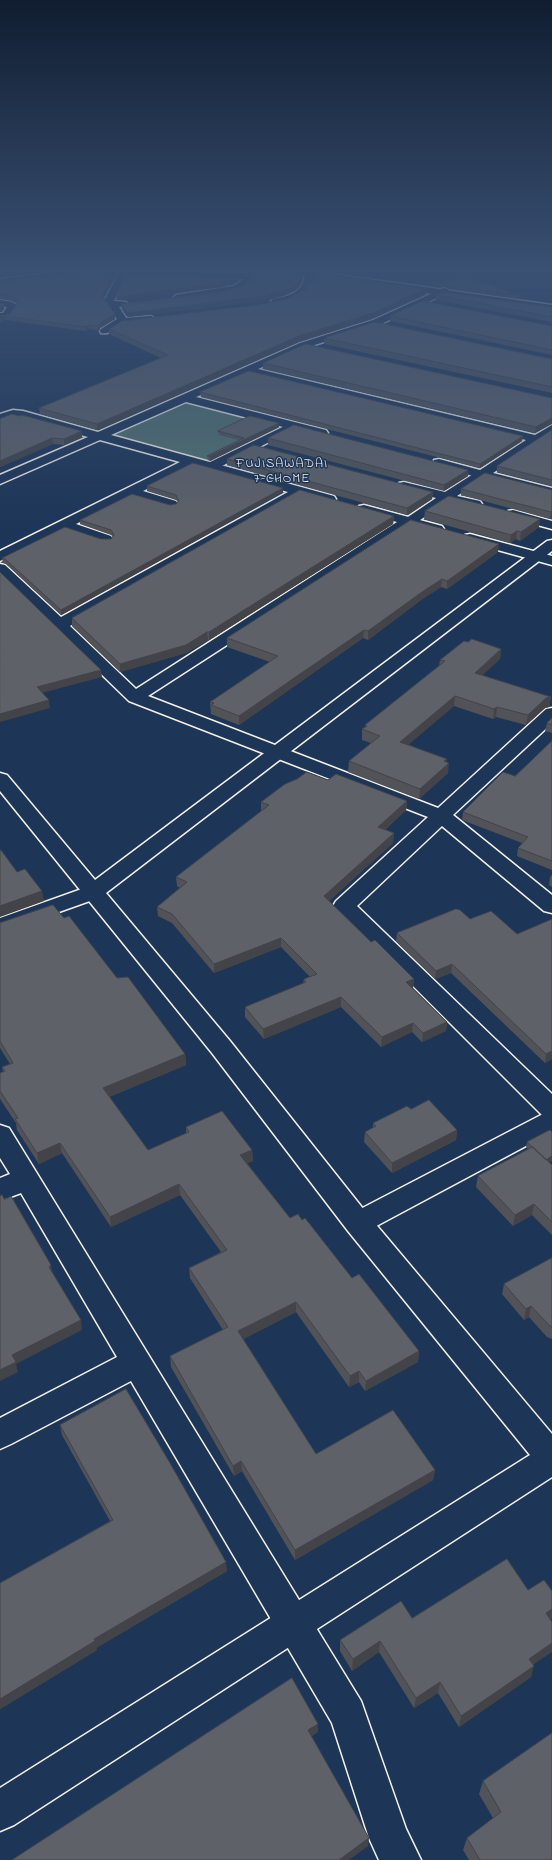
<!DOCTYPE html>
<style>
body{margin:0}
canvas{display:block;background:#1d3557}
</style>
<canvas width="552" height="1860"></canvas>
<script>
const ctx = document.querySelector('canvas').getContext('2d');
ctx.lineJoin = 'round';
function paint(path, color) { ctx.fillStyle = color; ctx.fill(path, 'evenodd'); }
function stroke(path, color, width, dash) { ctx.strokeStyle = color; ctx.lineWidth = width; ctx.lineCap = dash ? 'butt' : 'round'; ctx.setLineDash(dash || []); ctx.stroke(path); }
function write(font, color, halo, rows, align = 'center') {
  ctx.font = font + ' "Indie Flower",sans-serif'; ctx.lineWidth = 3; ctx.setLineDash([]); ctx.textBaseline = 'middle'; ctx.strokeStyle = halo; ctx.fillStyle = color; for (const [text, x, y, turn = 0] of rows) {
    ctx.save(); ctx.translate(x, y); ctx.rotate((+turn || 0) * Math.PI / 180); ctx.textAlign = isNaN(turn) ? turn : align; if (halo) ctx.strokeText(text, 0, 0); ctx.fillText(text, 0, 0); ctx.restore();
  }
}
paint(new Path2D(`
 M184,402L278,426L209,462L112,435Z`), '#53716f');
const pedestrian = new Path2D(`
 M293,422L297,424L299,426L297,428L216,469H208L206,466L208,463Z
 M482,470L486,471L488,474L486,477L457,496L480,501L482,504L480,507L475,508L449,501L414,524H404L402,521L436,498L399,489L398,486L399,483L404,482L445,492L478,471Z
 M513,510L552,521V529L508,517L506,514L508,511Z
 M552,1112V1132L367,1231L358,1234L349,1231L345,1223L349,1215L543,1114Z`);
const minor = new Path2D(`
 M75,270H99L94,273L0,285V279Z
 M120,270H128V271L249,273L254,276L246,287L238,291L179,300L176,299L174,297L176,295L233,286L239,283L242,279L125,277L114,301L126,302L128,304L126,306L119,307L126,318L151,316L156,319C149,327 131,322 122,325C114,328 110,335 101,333L100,331L101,329L117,319L104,301Z
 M313,270L318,273L312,280L313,284C305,296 287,307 273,303L271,301L273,299C282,297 292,296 299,289C306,283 302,273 313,270Z
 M444,288L447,289L449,291L447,293L381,324L308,347L258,369L535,435L552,425V434L493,473L552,488V496L434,466L433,463L434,460L439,459L480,470L526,440L249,374L196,397L326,430L328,433L326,436L322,437L186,402L111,435L334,496L336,499L334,502L329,503L301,495L70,626L136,689L397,522L359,512L357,509L359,506L364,505L442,526L444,529L442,532L437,533L411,526L148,696L438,808L546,709L552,708V723L453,815L552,895V913L544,911L442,826L357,906L552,1094V1118L543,1116L333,906L336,901L428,817L129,701L0,576V564L5,565L61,617L288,492L193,466L143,491L176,501L178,504L176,507L171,508L132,497L76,524L111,536L113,539L111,542H101L65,530L0,561V551L180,462L100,440L0,484V475L88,437L22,419L14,418L0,422V414L13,410L23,411L98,432L300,343L373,320Z
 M0,300L12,302L18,306L10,317L0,319V313H3L7,307L0,306Z
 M470,534L552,556V565L465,541L463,538L465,535Z
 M93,885L101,887L104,892L101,897L0,933V918Z
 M0,1125L9,1128L361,1701L406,1829L421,1860H379L369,1838L332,1723L131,1381L11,1444L0,1449V1418L117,1357L21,1193L0,1201V1178L10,1174L0,1158Z`);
const tertiary = new Path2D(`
 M552,540V551L106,893L230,1041L368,1215L552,1434V1477L14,1825L0,1831V1788L530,1455L348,1231L212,1053L0,791V773L7,775L95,880L547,541Z`);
const secondary = new Path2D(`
 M281,270H303L552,305V311L286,273Z`);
stroke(pedestrian, '#f4f1e8', 3);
stroke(minor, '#f4f1e8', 3);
stroke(tertiary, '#f4f1e8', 3);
stroke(secondary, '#f4f1e8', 3);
paint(pedestrian, '#1d3557');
paint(minor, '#1d3557');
paint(tertiary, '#1d3557');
paint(secondary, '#1d3557');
paint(new Path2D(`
 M94,270H119L104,298L115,319L100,328L99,331L89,329L86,331L5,320L0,316L10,314L17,304L12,301L0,299V282Z
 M172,270H281L303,277L298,288L286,295L265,301L128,317L122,308L121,304L226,291L246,284L253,274L249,272Z
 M468,277L519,295V299L449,289L444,287L431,286V283Z
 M426,294L372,319L299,342L97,430L40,414L39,408L161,358L109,334V329Z
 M436,295L552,307V322L436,300Z
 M390,316L552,326V355L390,321Z
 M324,338L552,359V393L324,344Z
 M263,363L552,398L535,433L263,369Z
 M200,392L523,436L522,441L480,468L201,397Z
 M0,419L82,437L64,445L53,444L0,467Z
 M279,427L210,461L208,460L207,456L239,440L219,435L218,431Z
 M552,430V486L497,472V466Z
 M268,438L468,470V476L444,491L268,445Z
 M227,459L433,492L432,499L407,515L227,465Z
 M147,486L283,492L61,615L6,564L3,563L2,558L101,539H111L113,537L111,535L80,524V520L176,504L178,502L176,500L147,491Z
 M461,489L552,490V518L550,519L461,495Z
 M425,511L539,527L520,541L516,539L510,543L424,519Z
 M394,516L393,524L209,640H208L186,653L120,672L72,626V618Z
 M498,552L447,589L441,587L421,600L368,640L363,638L239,725L211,714L210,702L270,662L227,647V638Z
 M468,642L501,649L500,659L482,675L551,697L549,707L545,708L526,725L496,717L493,719L454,706L408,744L447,762L448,773L419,799L348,772L349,761L371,743L362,740V729L365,728V725L439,666L440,660Z
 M552,718V733L545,731L547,723Z
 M552,741V870L517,856L518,848L522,843L462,820L463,812L515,776Z
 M328,780L407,801L406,810L385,830L394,833L393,843L329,901L371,942L414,979L413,988L447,1022L446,1031L422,1042L412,1032L381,1047L341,1007L264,1039L245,1017V1007L303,983L304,979L310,977L281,947L214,973L172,923L158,916L157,907L180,888L177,886L176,877L261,811V802Z
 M552,875V887L549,885L550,877Z
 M64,918L185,1054L186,1065L109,1097L148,1150L186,1133V1127L252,1150L253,1161L247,1163L290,1218L302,1220L352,1278L419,1351L418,1362L365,1391L359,1382L349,1387L296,1312L243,1339L316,1454L435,1470L433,1480L295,1560L242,1471L234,1476L171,1367L170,1356L223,1330L190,1278L189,1268L221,1252L180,1195L111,1227L62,1153L39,1164L17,1130L16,1123L0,1099V1073L3,1072L2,1067L10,1064L0,1048V923Z
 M470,919L517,934L552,1059L545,1063L451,973L435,979L396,941L397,933Z
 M411,1109L457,1130L456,1140L392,1173L364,1142L365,1132L373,1128V1123Z
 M527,1142L552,1165V1235L532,1215L513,1226L476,1187L478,1176L528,1149L526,1147Z
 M552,1258V1339L547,1337L529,1317L524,1320L502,1294L504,1284Z
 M60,1425L227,1571L96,1648L97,1650L0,1709V1583L110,1521L62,1435Z
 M528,1590L552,1591V1618L550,1620L533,1665L531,1677L459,1727L438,1693L414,1708L379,1652L352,1671L340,1651V1640L412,1618Z
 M483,1781L552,1860H469L463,1850L467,1838L493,1818L479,1794Z`), '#515359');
paint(new Path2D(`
 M30,270H65L0,277V273Z
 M117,270H119L103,300L102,296Z
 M304,273L303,277L298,288L286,295L265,301L128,317L127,313L265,296Z
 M239,277V280L224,287L117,300V297Z
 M426,289V294L372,319L299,342L97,430V424L299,336Z
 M4,304V308L2,312H0V307Z
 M115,314V319L100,328L99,331L98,326L100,323Z
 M4,316L5,320L0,323V318Z
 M89,325V329L86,331V327Z
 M552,418V424L535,433L536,427Z
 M279,423V427L210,461V456Z
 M82,431V437L64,445V439Z
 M523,436L522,441L480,468V464Z
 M52,438L53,444L0,467V461Z
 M468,470V476L444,491V485Z
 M283,488V492L61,615V610Z
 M433,492L432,499L407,515V508Z
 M552,511V518L550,519L551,512Z
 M394,516L393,524L209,640V632Z
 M540,519L539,527L520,541L521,532Z
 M517,531L516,539L510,543L511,535Z
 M499,544L498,552L447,589V581Z
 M442,579L441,587L421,600L368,640V631L422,592Z
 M364,630L363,638L239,725V716Z
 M207,632L208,640L186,653L120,672V664Z
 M501,649L500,659L474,683L475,673Z
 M101,670L102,677L38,694L37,687Z
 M455,696L454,706L400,752V742Z
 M551,697L549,707L545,708L526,725L528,715L546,698Z
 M49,700L50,708L0,722V714Z
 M497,707L496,717L493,719L494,709Z
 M447,759L446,765L449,763L448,773L419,799L420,789Z
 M407,801L406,810L378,836V827Z
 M394,833L393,843L324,905V896Z
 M42,891L44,901L0,917V906Z
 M281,938V947L214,973V964Z
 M452,964L451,973L435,979L436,971Z
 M414,979L413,988L405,992L406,982Z
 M341,997V1007L264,1039L263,1029Z
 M447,1022L446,1031L422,1042L423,1033Z
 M413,1023L412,1032L381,1047L382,1037Z
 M552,1051V1059L545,1063L546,1054Z
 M185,1054L186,1065L104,1099L103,1088Z
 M457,1130L456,1140L392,1173V1163Z
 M60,1143L62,1153L39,1164L37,1153Z
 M252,1150L253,1161L241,1166L240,1155Z
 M552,1156V1161L544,1166L545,1160Z
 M179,1184L180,1195L111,1227L110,1217Z
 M534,1204L532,1215L513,1226L515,1215Z
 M51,1265L53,1276L49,1267Z
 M296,1302V1312L238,1342V1331Z
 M531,1306L529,1317L524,1320L526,1309Z
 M81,1320L82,1330L16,1364L18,1372L0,1381V1370L12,1355Z
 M419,1351L418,1362L365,1391L366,1381Z
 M359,1371V1382L349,1387L350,1376Z
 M241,1461L242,1471L234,1476L233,1466Z
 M435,1470L433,1480L295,1560V1550Z
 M226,1562L227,1571L96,1648L97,1650L0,1709V1699L94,1639Z
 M552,1609V1618L542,1625L546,1613Z
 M380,1641L379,1652L352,1671L353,1659Z
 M552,1643V1652L525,1670L529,1659Z
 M534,1666L531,1677L459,1727L461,1716Z
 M440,1682L438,1693L414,1708L416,1698Z
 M318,1724V1732L308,1739V1730Z
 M369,1838L368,1846L349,1860H339Z`), '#424449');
const building = new Path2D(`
 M0,270H30L0,273Z
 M94,270H117L102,296L115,314L100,323L98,326L89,325L86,327L4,316L0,318V316L10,314L19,301L12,296L0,295V282Z
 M253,270H281L304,273L298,284L286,290L265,296L127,313L121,304L226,291L246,284L255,272Z
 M315,273L426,289L373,313L299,336L97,424L39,408L168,355L109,329L122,321L256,305L286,299L306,289L312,282Z
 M126,275L239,277L224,283L117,297Z
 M468,277L519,295L449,286L445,283H431Z
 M443,292L552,307V317L436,295Z
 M423,301L552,326V350L390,316Z
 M0,303L4,304L2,307H0Z
 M375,322L552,359V387L324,338Z
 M306,344L552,398V418L536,427L263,363Z
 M249,371L523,436L480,464L200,392Z
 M12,414L19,416L22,415L82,431L64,439L52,438L0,461V419Z
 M250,416L279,423L210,456H207L244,438L218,431Z
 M294,425L468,470L444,485L268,438Z
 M552,430V480L497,466Z
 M254,445L433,492L407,508L227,459Z
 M193,463L283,488L61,610L5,559L2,558L65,527L101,539H111L114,535L111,530L80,520L132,494L170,505L176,504L179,501L176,495L147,486Z
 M485,473L552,490V511L551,512L461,489Z
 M300,490L394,516L209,632H207L186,645L120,664L72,618Z
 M449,496L540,519L521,532L517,531L511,535L425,511Z
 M411,520L499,544L447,581L442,579L422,592L368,631L364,630L239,716L211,705L214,703L210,702L278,656L227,638Z
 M0,572L101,670L37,687L49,700L0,714Z
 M472,639L501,649L475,673L551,697L546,698L528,715L497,707L494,709L455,696L400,742L447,759L444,761L449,763L420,789L349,761L380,736L362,729L367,726L365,725L445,661L440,660L464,641L468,642Z
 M552,718V725L547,723Z
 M552,741V861L518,848L528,837L463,812L503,772L515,776Z
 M307,772L328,780L336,774L407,801L378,827L394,833L324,896L371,942L375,940L414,979L406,982L447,1022L423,1033L413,1023L382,1037L341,997L263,1029L245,1007L306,982L304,979L317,974L281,938L214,964L172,914L157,907L187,882L176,877L269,805L261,802L285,784L297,779Z
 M1,850L17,872L25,869L42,891L0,906V851Z
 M53,905L64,918L69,916L117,978L128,977L185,1054L103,1088L148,1150L189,1132L186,1127L222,1111L252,1150L240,1155L290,1218L298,1214L302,1220L305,1218L352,1278L359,1274L419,1351L366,1381L359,1371L350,1376L296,1302L238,1331L316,1454L393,1410L435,1470L295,1550L241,1461L233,1466L170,1356L228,1327L189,1268L227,1250L179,1184L110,1217L60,1143L37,1153L15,1119L18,1118L0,1091V1073L5,1071L2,1067L13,1063L0,1041V923Z
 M456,909L460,910L470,919L491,911L517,934L552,919V1051L546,1054L452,964L436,971L397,933Z
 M429,1100L457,1130L392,1163L365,1132L376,1126L373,1123L407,1106L411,1109Z
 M550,1130L552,1132V1156L546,1160L527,1142Z
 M533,1147L552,1165V1222L534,1204L515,1215L478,1176Z
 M2,1195L5,1200L11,1196L51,1265L49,1267L81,1320L12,1355L16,1362L0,1370V1196Z
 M552,1258V1327L550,1326L531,1306L526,1309L504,1284Z
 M126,1389L170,1463L226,1562L94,1639L95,1641L0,1699V1583L113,1520L60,1425Z
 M507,1559L528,1590L544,1580L552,1591V1609L546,1613L552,1622V1643L529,1659L534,1666L461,1716L440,1682L416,1698L380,1641L353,1659L340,1640L401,1601L412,1618Z
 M292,1678L318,1724L308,1730L369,1838L339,1860H12Z
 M552,1733V1860H480L467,1838L501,1812L483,1781Z`);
paint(building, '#5e6168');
stroke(building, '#424449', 1);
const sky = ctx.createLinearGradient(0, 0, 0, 530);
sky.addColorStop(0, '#101d30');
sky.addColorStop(0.51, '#3a5174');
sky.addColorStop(1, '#3a517400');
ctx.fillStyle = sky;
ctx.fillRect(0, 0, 552, 530);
ctx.letterSpacing = '1px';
write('13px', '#f4f1e8', '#1d3557', [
 ["FUJISAWADAI",282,465],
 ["7-CHOME",282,480]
]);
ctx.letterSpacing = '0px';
</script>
